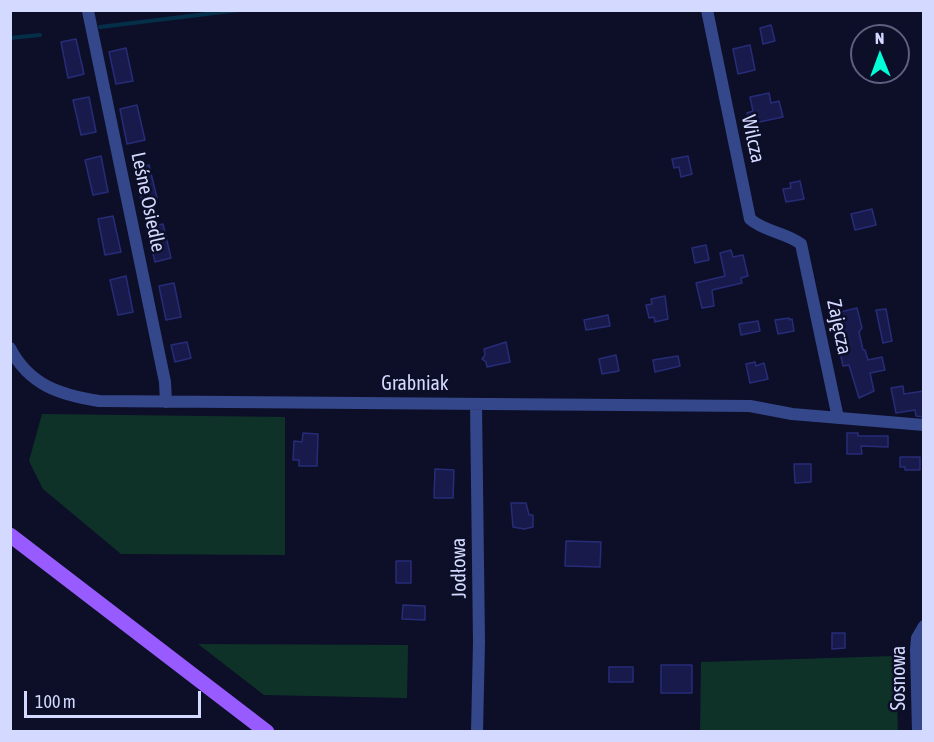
<!DOCTYPE html>
<meta charset="utf-8">
<style>
body{margin:0}
#map{position:relative;width:934px;height:742px;overflow:hidden;background:#0d0f28;font-family:"Asap Condensed",sans-serif}
canvas{display:block}
.frame{position:absolute;inset:0;border:12px solid #d4daff;pointer-events:none}
.north{position:absolute;left:850px;top:24px;width:60px;height:60px;box-sizing:border-box;background:#0d0f28;border:2px solid #5d607e;border-radius:50%;rotate:359deg;font-size:16px;font-weight:700;line-height:24px;text-align:center;color:#d4daff}
.north::after{content:'';display:block;margin:auto;width:21px;height:27px;background:#00ffd6;clip-path:polygon(50% 0,100% 100%,50% 72%,0 100%)}
.scale{position:absolute;left:24px;top:691px;width:177px;height:27px;box-sizing:border-box;border:3px solid #d4daff;border-top:0;padding-left:8px;font-size:18px;line-height:21px;white-space:nowrap;color:#d4daff;-webkit-text-stroke:4px #0d0f28;paint-order:stroke}
</style>
<div id="map">
<canvas width="934" height="742"></canvas>
<div class="frame"></div>
<div class="north">N</div>
<div class="scale">100 m</div>
</div>
<script>
const ctx = document.querySelector('canvas').getContext('2d');
ctx.lineJoin = 'round';
function paint(path, color) { ctx.fillStyle = color; ctx.fill(path, 'evenodd'); }
function stroke(path, color, width, dash) { ctx.strokeStyle = color; ctx.lineWidth = width; ctx.lineCap = dash ? 'butt' : 'round'; ctx.setLineDash(dash || []); ctx.stroke(path); }
function write(font, color, halo, rows, align = 'center') {
  ctx.font = font + ' "Asap Condensed",sans-serif'; ctx.lineWidth = 5; ctx.setLineDash([]); ctx.textBaseline = 'middle'; ctx.strokeStyle = halo; ctx.fillStyle = color; for (const [text, x, y, turn = 0] of rows) {
    ctx.save(); ctx.translate(x, y); ctx.rotate((+turn || 0) * Math.PI / 180); ctx.textAlign = isNaN(turn) ? turn : align; if (halo) ctx.strokeText(text, 0, 0); ctx.fillText(text, 0, 0); ctx.restore();
  }
}
paint(new Path2D(`
 M42,414L285,417V555L121,554L43,489L29,461Z
 M198,644L408,645L407,698L264,695Z
 M895,656L898,731H700L701,662Z`), '#0f3228');
stroke(new Path2D(`
 M100,27L239,10
 M10,38L40,35`), '#052f49', 4);
const building = new Path2D(`
 M771,25L775,41L763,44L760,28Z
 M76,39L84,74L68,78L61,42Z
 M750,45L755,70L738,74L733,49Z
 M126,48L133,81L116,84L109,52Z
 M769,93L771,103L779,101L783,117L750,124L747,113L753,111L750,97Z
 M89,97L96,132L81,135L73,100Z
 M137,105L145,140L127,144L120,109Z
 M101,156L108,192L93,195L85,160Z
 M688,156L692,174L681,177L679,167L674,168L672,159Z
 M149,165L157,198L142,202L135,168Z
 M800,181L804,199L786,202L783,189L791,188L790,183Z
 M872,209L876,225L855,230L851,214Z
 M113,216L121,252L105,255L98,219Z
 M163,224L171,258L155,262L146,228Z
 M706,245L709,260L695,263L692,248Z
 M731,250L733,257L743,255L748,276L741,278L742,283L712,290L714,306L702,308L696,283L725,276L720,253Z
 M126,276L133,312L118,315L110,280Z
 M174,283L181,317L166,320L159,286Z
 M665,296L668,319L655,322L654,317L649,318L646,305L652,304L651,299Z
 M857,308L862,328L859,332L863,350H865L868,360L882,357L885,370L870,373L874,391L859,398L849,365L843,366L835,327L839,326L836,313Z
 M886,309L892,341L883,343L876,310Z
 M608,315L610,326L586,330L584,320Z
 M789,318V320L792,319L794,331L778,334L775,320Z
 M758,321L760,331L741,335L739,324Z
 M187,342L191,358L175,362L171,345Z
 M506,342L510,362L487,367L486,362L482,359L485,355L484,349Z
 M616,355L619,371L602,374L599,359Z
 M678,356L680,366L655,372L653,360Z
 M755,362L756,366L764,363L768,379L750,383L746,364Z
 M903,386L904,394L924,391V417L916,416L915,410L896,413L891,388Z
 M303,433L318,434L317,466H299V460H293L294,441L302,442Z
 M847,433H858V436H888V447L861,446L862,454H847Z
 M900,457H920V470H905V467H900Z
 M794,464H811V482L795,483Z
 M435,469L454,470L453,498H434Z
 M511,503H526L529,515H533V527L524,529L513,527Z
 M566,541L601,542L600,567L565,566Z
 M396,561H411V583H396Z
 M403,605L425,606V620L402,619Z
 M832,633H845V648L832,649Z
 M661,665H692V693H661Z
 M609,667H633V682H609Z`);
paint(building, '#171a4b');
stroke(building, '#272c79', 1.5);
stroke(new Path2D(`
 M707,10L750,219C765,232 785,232 801,244L838,418
 M88,11L165,382L166,402
 M10,348C29,385 60,395 99,401L750,406L792,414L924,425
 M476,404L479,642L477,732
 M918,732L916,650L917,638L924,626`), '#34478b', 12);
stroke(new Path2D(`
 M10,535L267,732`), '#975bff', 15);
write('20px', '#d4daff', '#0d0f28', [
 ["Wilcza",753,139,78],
 ["Leśne Osiedle",148,202,78],
 ["Zajęcza",839,327,78],
 ["Grabniak",415,384],
 ["Jodłowa",459,568,-91],
 ["Sosnowa",899,678,-90]
]);
</script>
